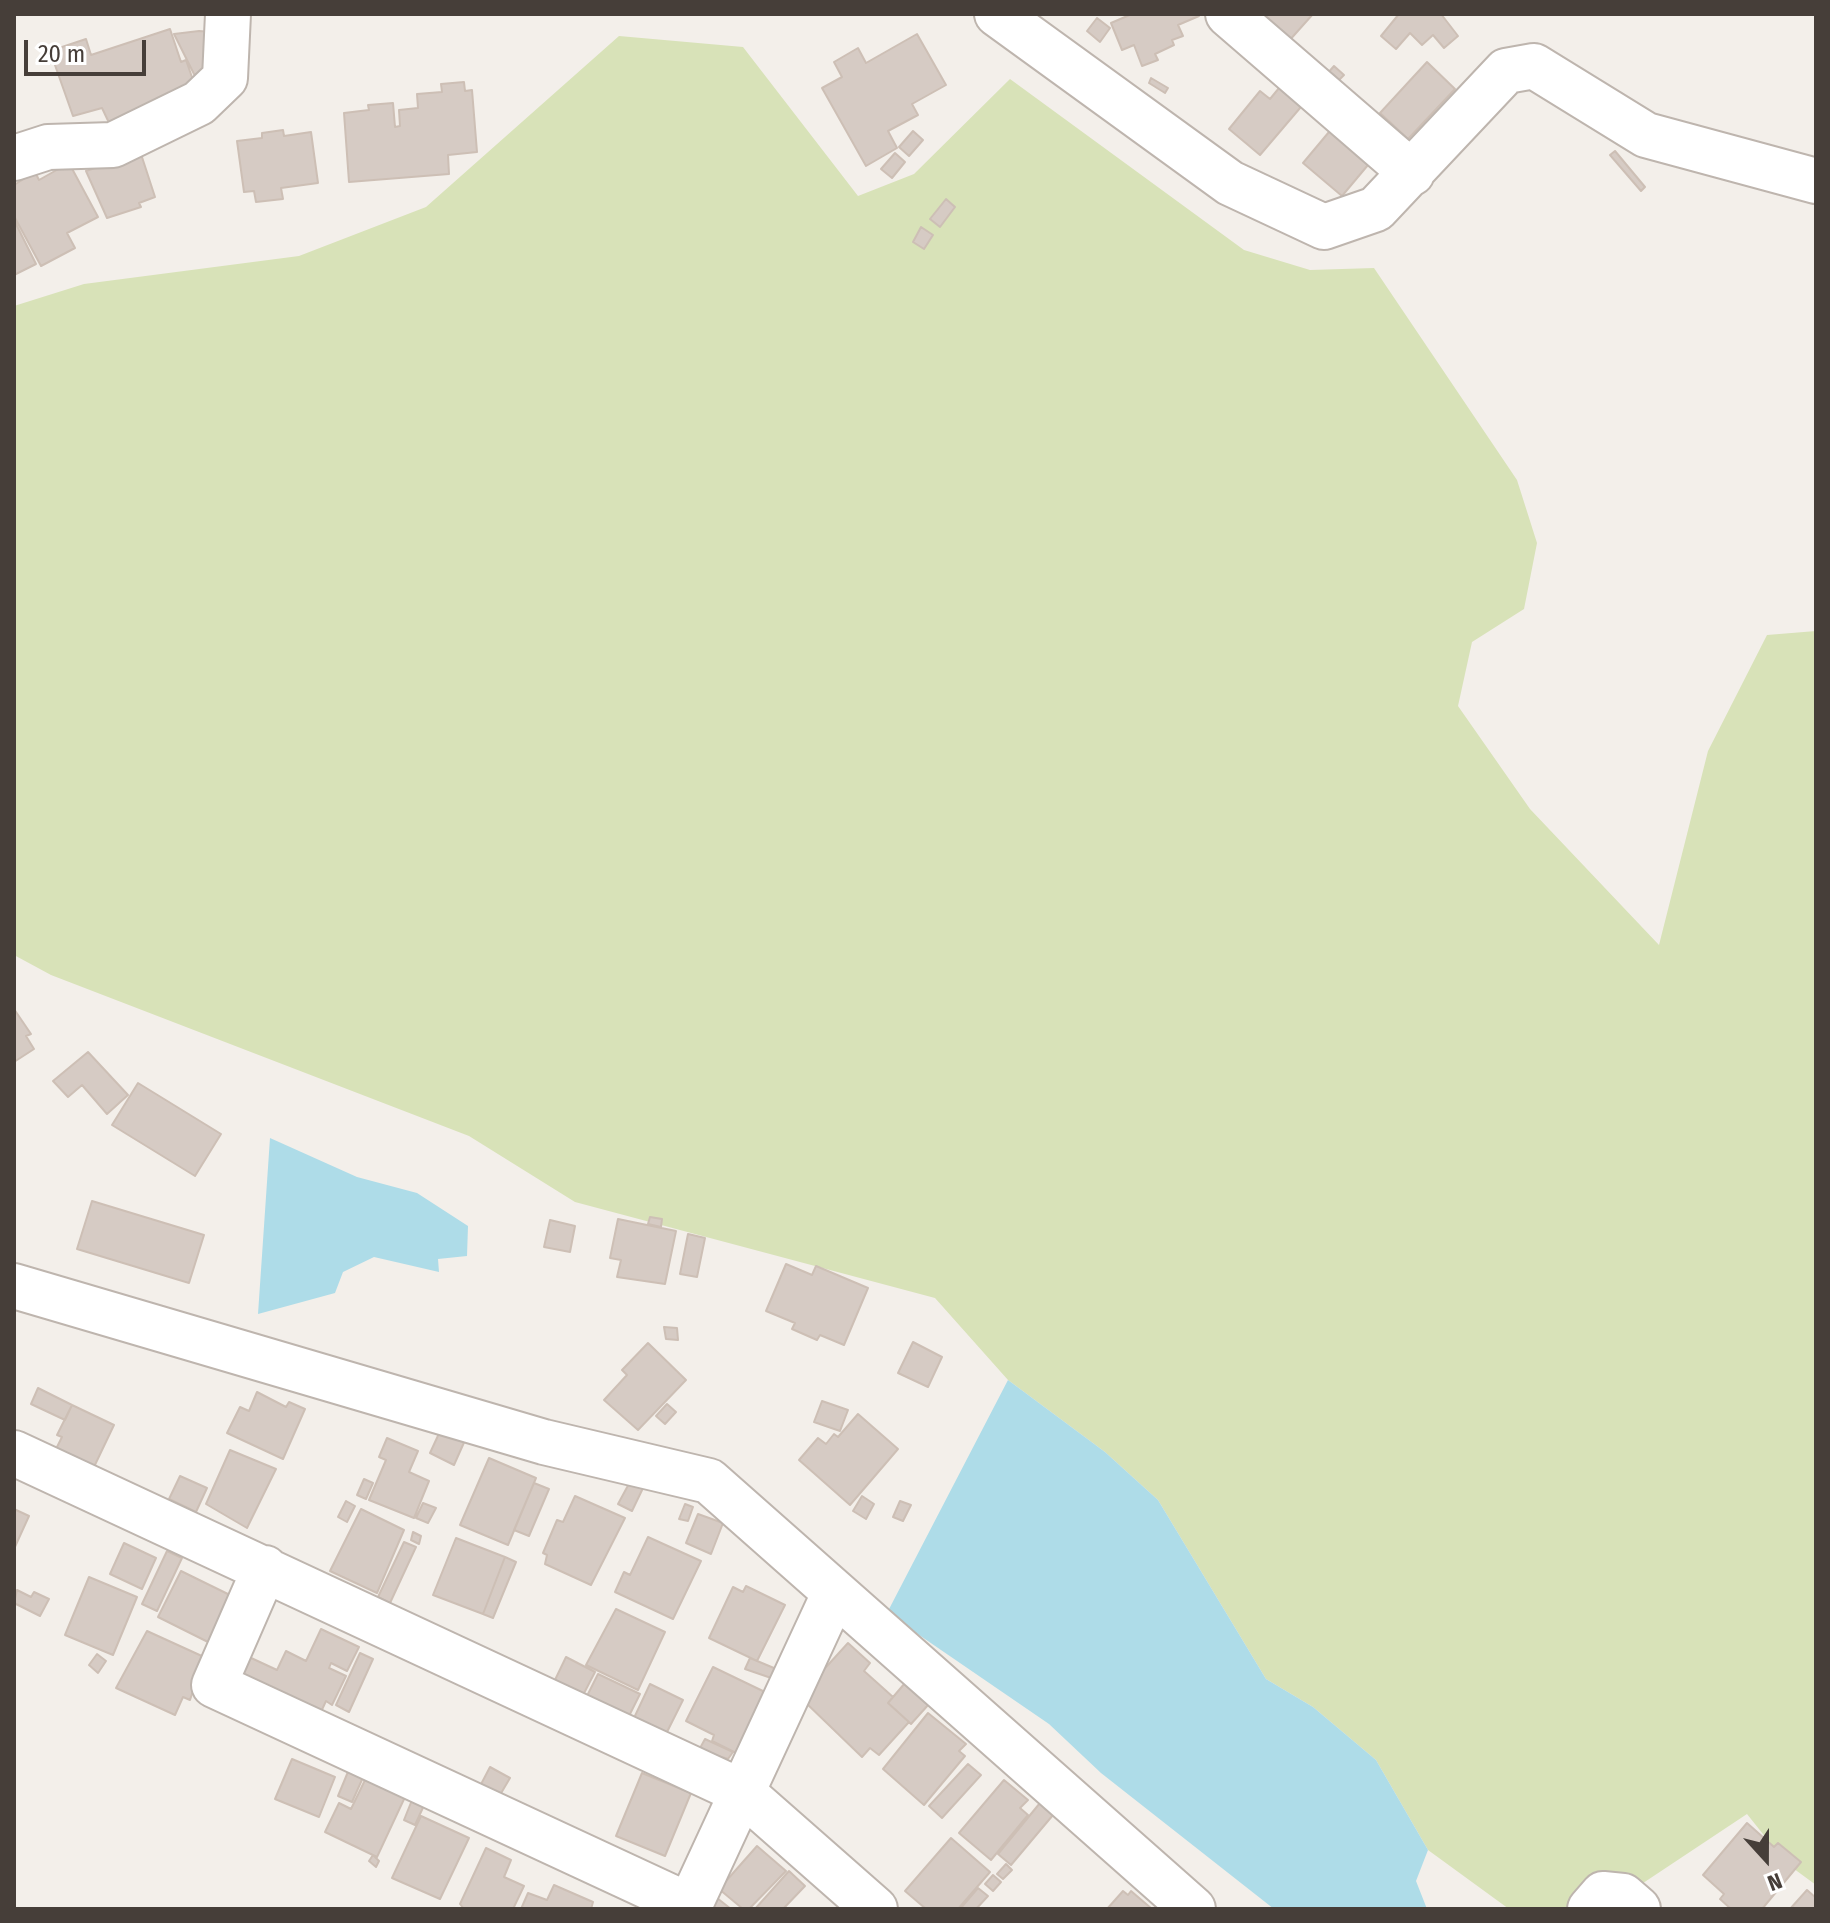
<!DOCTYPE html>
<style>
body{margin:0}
#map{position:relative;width:1830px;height:1923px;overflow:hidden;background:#f3efea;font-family:"Fira Sans Condensed",sans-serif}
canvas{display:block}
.frame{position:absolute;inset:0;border:16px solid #463e39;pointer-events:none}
.north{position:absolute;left:1726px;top:1819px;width:80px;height:80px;-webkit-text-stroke:6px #fff;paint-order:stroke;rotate:159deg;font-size:22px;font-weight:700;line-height:32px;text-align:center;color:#463e39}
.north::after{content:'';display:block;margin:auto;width:28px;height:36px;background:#463e39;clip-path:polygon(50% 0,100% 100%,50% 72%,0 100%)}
.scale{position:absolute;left:24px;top:40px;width:122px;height:36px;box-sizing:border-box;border:4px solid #463e39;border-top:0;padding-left:10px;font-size:24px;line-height:28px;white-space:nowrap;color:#463e39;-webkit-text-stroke:6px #fff;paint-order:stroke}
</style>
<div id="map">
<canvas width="1830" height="1923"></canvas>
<div class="frame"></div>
<div class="north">N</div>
<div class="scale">20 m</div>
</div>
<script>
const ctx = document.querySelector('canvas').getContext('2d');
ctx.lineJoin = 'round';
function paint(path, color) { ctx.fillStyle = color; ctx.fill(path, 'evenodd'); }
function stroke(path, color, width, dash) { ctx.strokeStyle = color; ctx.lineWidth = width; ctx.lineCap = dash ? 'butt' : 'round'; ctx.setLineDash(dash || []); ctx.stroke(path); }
paint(new Path2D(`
 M619,36L743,47L858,196L914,174L1010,79L1244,250L1310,270L1374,268L1517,480L1537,543L1524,609L1472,642L1458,706L1530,809L1659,945L1708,751L1767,635L1816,631V1885L1786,1863L1747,1814L1604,1909H1509L1428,1850L1376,1760L1313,1707L1266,1679L1158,1500L1105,1452L1008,1380L935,1298L575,1202L469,1136L51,975L14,955V306L84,284L299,256L426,207Z`), '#d8e2b8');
paint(new Path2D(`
 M270,1138L357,1177L417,1193L468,1226L467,1256L438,1259L439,1272L374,1257L343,1272L335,1293L258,1314Z
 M1008,1380L1105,1452L1158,1500L1266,1679L1313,1707L1376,1760L1428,1850L1416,1881L1427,1909H1274L1101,1773L1049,1724L887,1613Z`), '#aedce8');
const building = new Path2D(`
 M1132,14H1198L1199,16L1178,25L1183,36L1172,40L1174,45L1155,54L1158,60L1142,66L1134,45L1122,50L1111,23Z
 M1259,14H1313L1288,42Z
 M1399,14H1441L1458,36L1444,48L1433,35L1422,45L1410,33L1396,49L1381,36Z
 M1097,18L1110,28L1100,42L1087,31Z
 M170,29L181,62L186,60L194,83L111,127L102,108L73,116L50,51L86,39L91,55Z
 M199,31L212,32L211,76L194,74L174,34Z
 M917,34L946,85L912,104L918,115L888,131L897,148L866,166L822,88L842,77L834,62L858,48L866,63Z
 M1427,62L1455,89L1408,139L1380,113Z
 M1334,66L1344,75L1336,83L1327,74Z
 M1151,78L1168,88L1165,93L1149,83Z
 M464,82L465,91L472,90L477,152L448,155L449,174L349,182L344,113L369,110L368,105L393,103L395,127L400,126L399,110L418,108L417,94L442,92L441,84Z
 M1284,82L1306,101L1260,155L1229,129L1260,91L1270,99Z
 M1334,126L1373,159L1342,196L1303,163Z
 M283,130L284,136L311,132L318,183L281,188L283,199L256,202L254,191L244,192L237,141L262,138V133Z
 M913,131L923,140L909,156L899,147Z
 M1615,151L1645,187L1641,191L1610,155Z
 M895,153L905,162L892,178L881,169Z
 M141,154L155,197L139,203L141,207L107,218L86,171L95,168L94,164Z
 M69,163L98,217L67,233L75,248L41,266L14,216V185L35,172L39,180Z
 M946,199L955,207L940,227L930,219Z
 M14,220L36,264L14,275Z
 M921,227L933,235L924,249L913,242Z
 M14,1009L31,1034L26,1036L34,1049L14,1062Z
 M88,1052L128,1095L107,1114L82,1085L68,1097L53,1081Z
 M138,1083L221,1134L195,1176L112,1125Z
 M92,1201L204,1235L189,1283L77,1249Z
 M650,1217L662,1219L661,1227L648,1224Z
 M618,1219L676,1231L665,1284L617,1277L621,1260L610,1258Z
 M550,1220L575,1226L570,1252L544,1247Z
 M688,1234L705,1238L697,1277L680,1274Z
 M786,1264L812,1275L816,1266L868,1288L844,1345L820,1335L817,1340L792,1329L795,1323L766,1311Z
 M664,1327L677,1328L678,1340L666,1339Z
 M913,1342L942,1357L928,1387L898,1373Z
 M648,1343L686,1380L638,1430L604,1400L627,1375L622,1370Z
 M38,1388L72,1405L65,1420L31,1404Z
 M257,1392L286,1407L289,1402L305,1409L283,1459L227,1433L240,1407L249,1411Z
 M822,1401L848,1410L840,1431L814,1422Z
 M667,1404L676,1412L665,1424L656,1416Z
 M72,1405L114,1425L93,1469L55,1451L62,1437L57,1435Z
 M858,1414L898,1449L850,1505L799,1460L818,1438L826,1444L834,1434L838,1437Z
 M442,1427L466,1438L454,1465L430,1453Z
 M387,1438L418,1451L409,1472L429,1481L414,1518L369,1500L386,1460L379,1457Z
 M230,1450L276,1469L247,1528L206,1504Z
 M489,1458L536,1478L508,1545L460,1525Z
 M180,1476L207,1488L196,1512L169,1499Z
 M364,1479L373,1483L366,1499L357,1495Z
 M631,1480L644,1486L632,1511L618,1504Z
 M534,1483L549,1489L529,1536L514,1530Z
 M575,1496L625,1518L591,1585L545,1564L547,1555L543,1553L557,1520L563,1522Z
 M862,1496L874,1504L866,1519L853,1511Z
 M346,1501L355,1506L347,1522L338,1517Z
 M900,1501L911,1505L903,1521L893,1517Z
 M423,1503L436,1508L428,1523L416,1518Z
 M685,1504L693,1507L688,1521L679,1519Z
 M14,1509L29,1516L14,1549Z
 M361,1509L404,1530L377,1593L330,1571Z
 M698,1514L723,1523L711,1554L686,1543Z
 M413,1532L421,1536L419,1544L411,1540Z
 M648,1537L701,1561L673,1619L615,1592L624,1572L630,1575Z
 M456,1538L505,1557L483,1614L433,1595Z
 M404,1542L416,1547L390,1603L378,1597Z
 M124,1543L156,1558L142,1589L110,1574Z
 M167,1551L182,1558L157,1611L142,1604Z
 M505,1557L516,1562L493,1618L483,1614Z
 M181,1571L236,1598L214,1645L158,1617Z
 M89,1577L137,1597L113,1655L65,1635Z
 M746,1586L785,1605L757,1661L709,1638L733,1587L743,1592Z
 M17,1590L31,1597L34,1592L49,1599L40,1616L14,1603Z
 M616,1609L665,1632L638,1690L586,1665Z
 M321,1629L359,1647L347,1671L331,1663L329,1668L346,1676L332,1705L326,1701L320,1714L240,1676L249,1657L277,1670L286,1651L306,1661Z
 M147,1631L204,1657L190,1700L183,1697L175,1715L116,1688Z
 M848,1643L870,1663L864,1671L893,1697L888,1703L909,1722L879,1755L870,1748L862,1757L804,1701L817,1677Z
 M360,1653L373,1659L349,1712L336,1705Z
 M97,1654L106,1661L98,1673L89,1665Z
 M566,1657L595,1672L582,1697L554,1682Z
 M750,1658L781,1671L777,1680L745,1669Z
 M713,1667L767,1693L738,1754L712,1741L714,1735L686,1721Z
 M598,1674L640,1694L629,1716L587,1696Z
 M905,1683L929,1704L911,1724L888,1703Z
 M650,1684L683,1700L666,1734L634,1718Z
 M928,1713L966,1744L959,1751L965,1756L924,1805L883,1769Z
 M705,1739L733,1752L728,1759L699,1750Z
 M292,1759L335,1777L319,1817L275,1799Z
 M968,1764L981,1775L942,1818L929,1806Z
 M350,1767L365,1773L352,1802L338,1796Z
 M490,1767L510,1778L497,1800L478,1790Z
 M642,1773L691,1793L665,1856L616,1836Z
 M366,1778L405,1797L377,1857L325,1832L339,1803L351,1809Z
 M1004,1780L1028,1800L1020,1808L1028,1815L991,1860L959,1833Z
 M414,1795L426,1801L415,1825L404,1820Z
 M1040,1803L1053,1815L1011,1865L998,1854Z
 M421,1816L469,1838L440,1899L392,1878Z
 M1747,1823L1774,1847L1778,1843L1801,1862L1762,1909H1731L1720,1899L1724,1894L1703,1875Z
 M951,1838L990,1872L958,1909H926L905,1891Z
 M757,1846L786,1871L749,1909H743L719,1889Z
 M486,1848L511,1860L504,1877L524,1886L513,1909H464L460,1904Z
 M373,1855L379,1861L376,1867L369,1861Z
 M1006,1864L1012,1870L1003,1879L997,1874Z
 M789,1871L805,1886L783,1909H755Z
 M993,1875L1001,1882L993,1891L985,1884Z
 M554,1885L593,1902L591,1909H521L528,1893L547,1900Z
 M978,1888L988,1896L976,1909H960Z
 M1807,1890L1816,1898V1909H1790Z
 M1123,1891L1128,1895L1131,1891L1152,1909H1107Z
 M717,1898L731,1909H714L710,1905Z`);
paint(building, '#d6cbc4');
stroke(building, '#cdbfb5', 2);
const minor = new Path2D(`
 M997,14L1230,183L1324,227L1376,209L1506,71L1534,66L1646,135L1816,181
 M1228,14L1412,173
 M14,158L48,147L113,145L199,103L225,78L228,14
 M14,1286L544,1442L709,1481L1193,1909
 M14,1453L742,1792L875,1909
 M265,1568L214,1685L690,1906
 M688,1909L834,1594
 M1590,1909L1603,1894L1623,1896L1638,1909`);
stroke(minor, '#beb5ae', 48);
stroke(minor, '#fff', 44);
</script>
